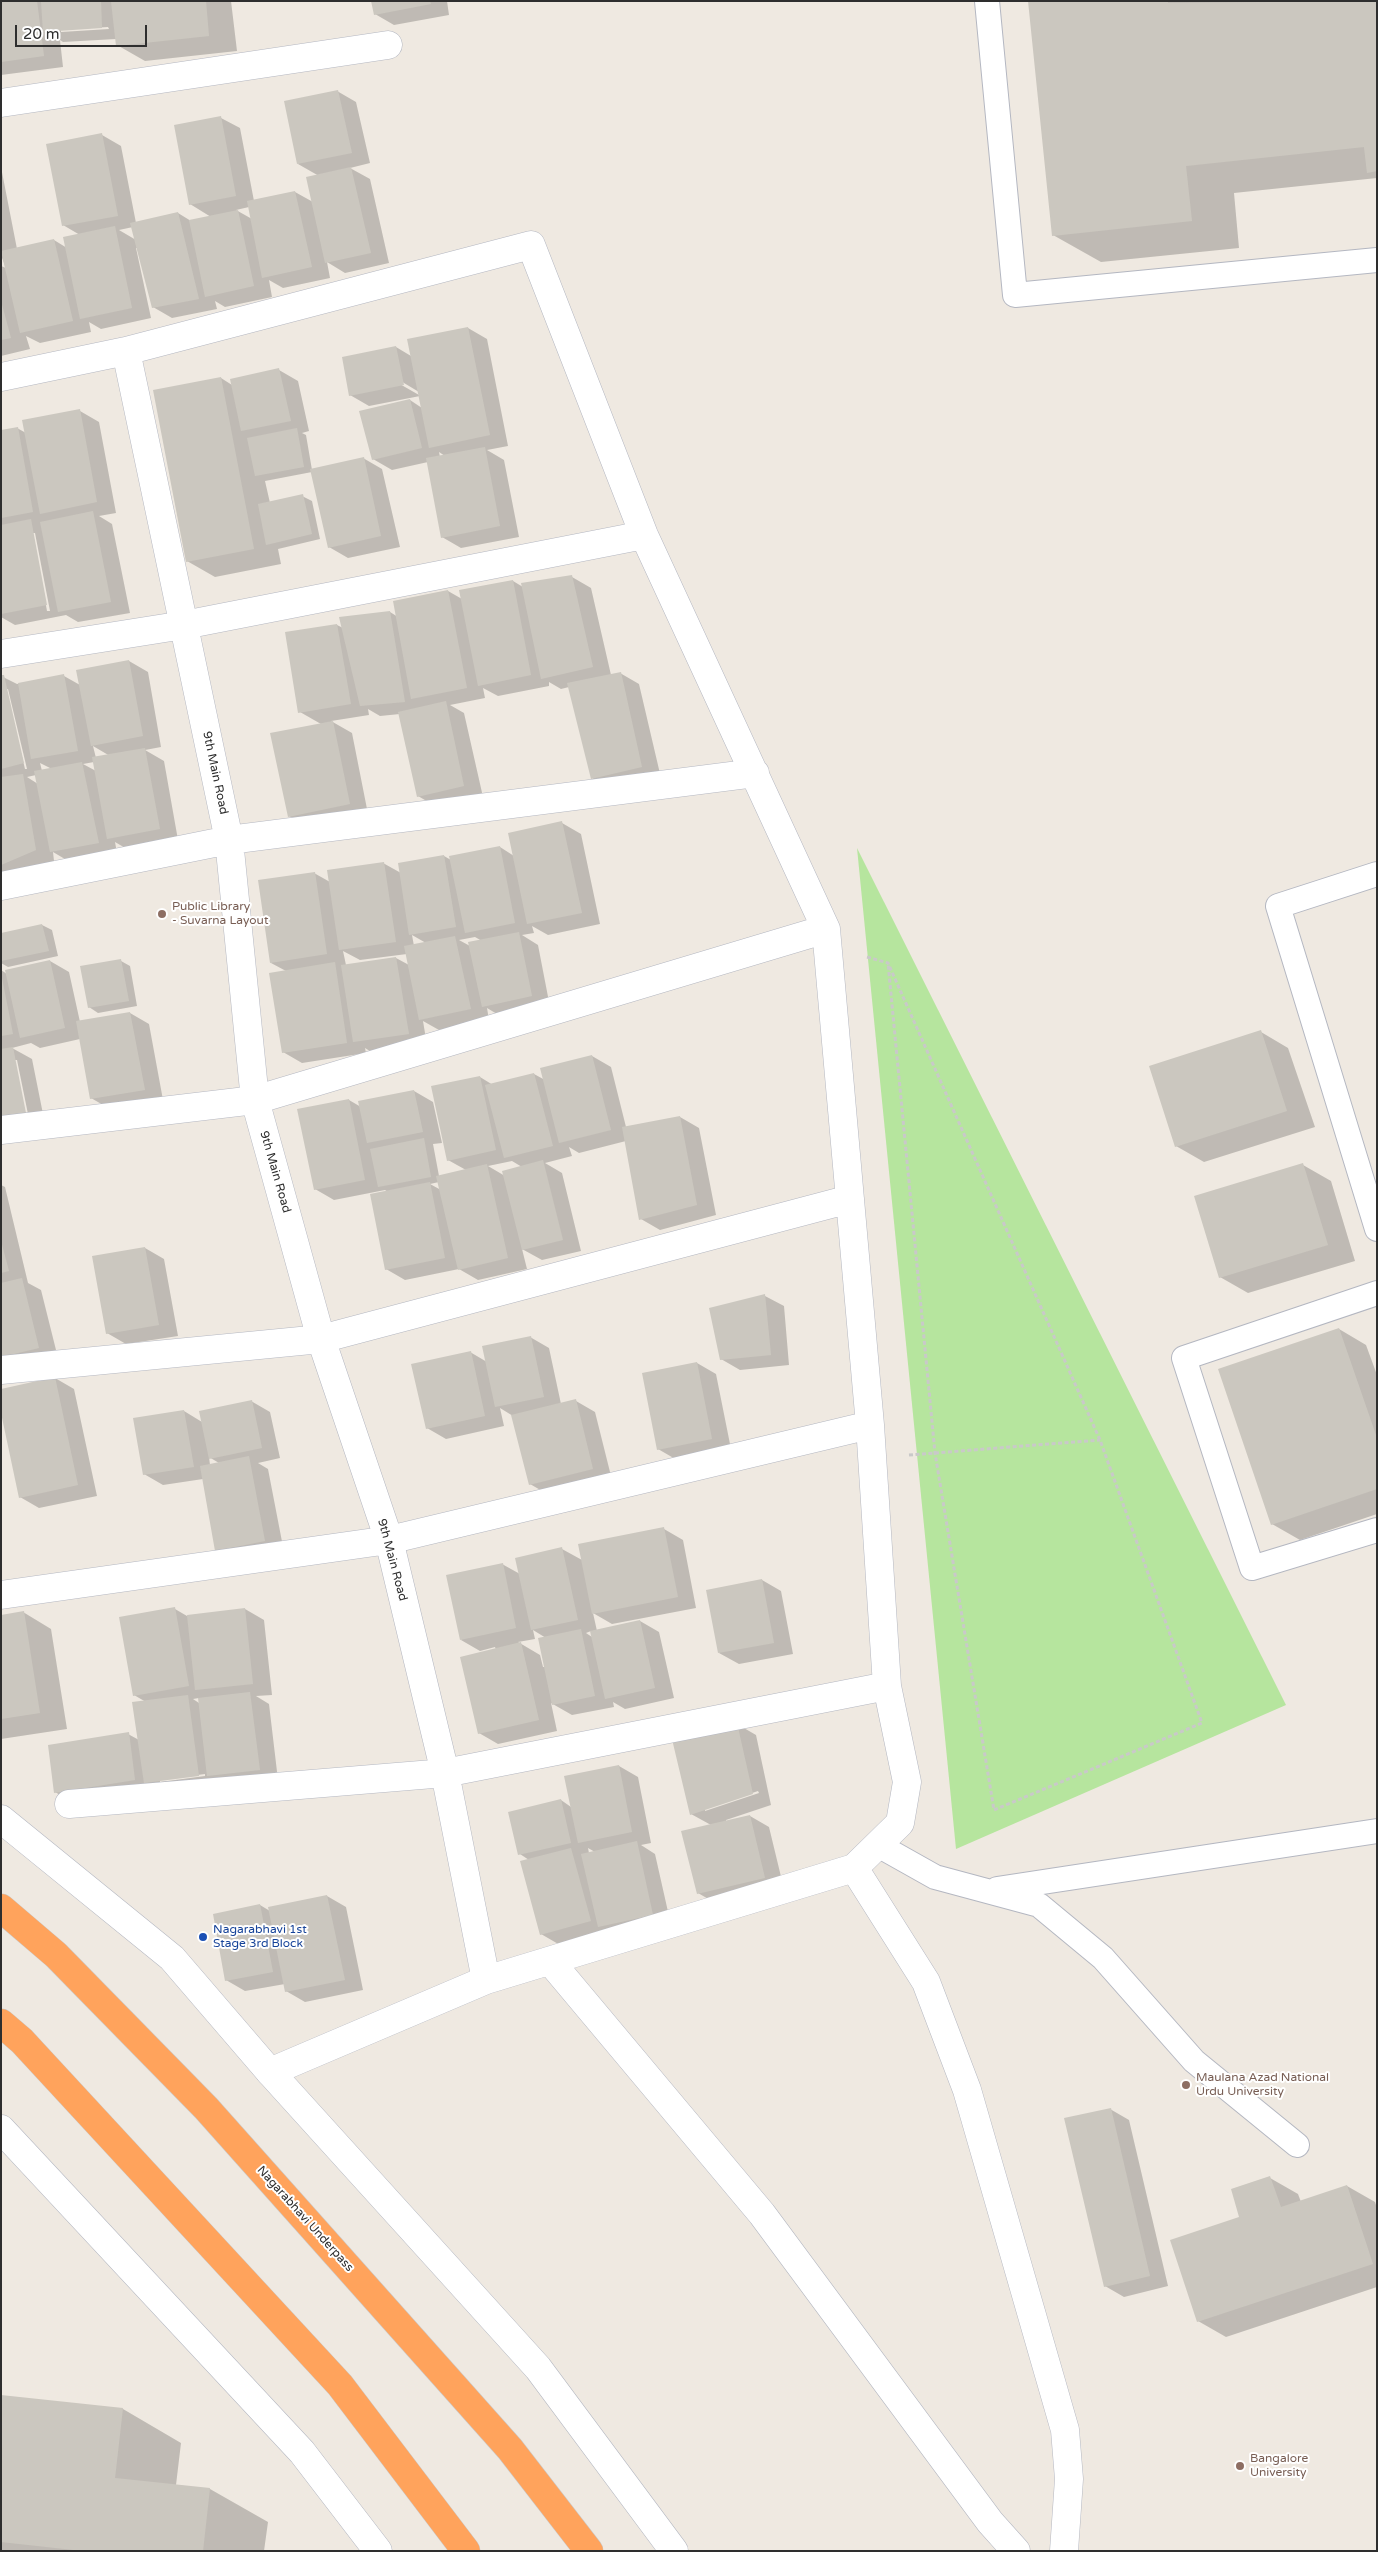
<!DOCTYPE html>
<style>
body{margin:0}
#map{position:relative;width:1378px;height:2552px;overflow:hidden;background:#efe9e1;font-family:"Varela Round",sans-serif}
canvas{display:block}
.frame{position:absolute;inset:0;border:2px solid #2e2e2e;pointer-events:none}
.scale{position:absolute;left:15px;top:25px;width:132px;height:22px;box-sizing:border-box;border:2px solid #2e2e2e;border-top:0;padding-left:6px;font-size:15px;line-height:18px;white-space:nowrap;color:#2e2e2e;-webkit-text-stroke:4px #fff;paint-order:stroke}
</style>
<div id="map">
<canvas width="1378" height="2552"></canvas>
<div class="frame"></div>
<div class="scale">20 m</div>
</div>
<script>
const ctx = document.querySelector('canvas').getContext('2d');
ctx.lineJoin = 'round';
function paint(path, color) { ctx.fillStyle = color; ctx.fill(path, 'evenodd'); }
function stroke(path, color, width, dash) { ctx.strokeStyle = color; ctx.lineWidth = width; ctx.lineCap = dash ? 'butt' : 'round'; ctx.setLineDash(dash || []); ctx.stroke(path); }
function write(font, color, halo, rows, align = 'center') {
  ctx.font = font + ' "Varela Round",sans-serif'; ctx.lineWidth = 4; ctx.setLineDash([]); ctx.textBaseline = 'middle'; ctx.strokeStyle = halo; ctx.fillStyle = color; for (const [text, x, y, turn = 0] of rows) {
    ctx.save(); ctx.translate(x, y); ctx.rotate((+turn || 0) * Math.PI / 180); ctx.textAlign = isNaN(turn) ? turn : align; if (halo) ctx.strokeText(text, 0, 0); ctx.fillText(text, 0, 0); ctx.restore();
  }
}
paint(new Path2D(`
 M857,848L1286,1705L956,1849Z`), '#b6e59e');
paint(new Path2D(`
 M1,1H231L237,51L145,61L117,45L116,39L63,42L60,40L63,67L1,75ZM108,27L109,29L61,32V30Z
 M372,1H447L449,15L394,25L375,14Z
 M1029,1H1377V178L1234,193L1239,248L1101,262L1053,235Z
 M337,91L356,102L370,163L350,168L370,179L389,263L345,273L327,262L330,278L283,288L269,280L272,297L225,307L215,301L217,309L172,318L153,307L138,248H136L151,318L101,329L89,322L91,332L40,343L26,336L30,349L1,356V266L6,268L1,255V167L17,249L54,240L67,248L80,235L63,225L102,135L121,146L136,223L178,213L191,221L211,217L190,204L221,118L240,128L254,201L295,192L313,202L319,176L298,164ZM249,207L252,219L236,210ZM133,227L136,240L119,230Z
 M468,328L487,339L508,446L487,450L504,460L519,537L461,548L442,537L428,462L392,470L373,459L410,400L422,408L420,396L369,406L350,395L396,347L411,356ZM399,380L419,392V395L398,383ZM439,452L445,456L440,457Z
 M279,370L298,381L309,431L302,433L306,435L312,470L363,458L382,469L400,547L348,558L329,547L312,472L265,481L270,503L302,496L312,501L320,539L278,549L281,564L215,577L187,561L221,378L232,385Z
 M80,411L99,422L116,513L99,516L112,524L130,613L78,622L66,615L15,625L1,617V431L17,428L26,433ZM33,533H35L50,611H47Z
 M572,577L591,588L611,675L620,673L639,684L661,778L611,789L592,778L569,687L561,689L549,682V686L498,696L483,688L485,698L450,705L464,713L483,797L437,807L418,796L400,714L380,716L368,709L369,715L331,721L352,733L368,814L308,827L289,816L321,724L300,712L337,625L343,628L390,612L398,617L448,591L462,599L513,581L523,587Z
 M129,661L148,672L161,747L145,750L164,761L178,840L127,849L115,842L117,853L70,862L53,852L54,861L1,884V676L17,684L64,676L80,685ZM6,689H8L27,769H25ZM93,746L110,756L96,758ZM94,762L96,771L83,764ZM40,763L52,769L42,771ZM36,775L38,784L27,777Z
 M562,823L581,834L600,924L548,935L532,926L534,933L522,935L538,945L550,1007L502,1017L487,1008L489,1020L439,1030L423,1021L427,1045L373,1053L365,1048L366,1053L302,1063L283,1052L286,971L271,963L314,873L330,882L383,863L401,873L399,864L444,856L451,860L500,847L514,856ZM412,935L426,943L414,946ZM475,937L482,941L470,946L459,940ZM343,951L360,960L407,954L409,965L396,958L346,965Z
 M42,925L52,930L58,956L8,967L1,963V934Z
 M50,961L69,972L80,1022L130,1013L149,1024L163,1100L110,1109L91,1098L80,1039L40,1048L31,1043L12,1048L32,1059L45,1124L1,1133V970L7,974ZM14,1060H17L29,1119L26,1120Z
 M121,961L130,966L137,1006L98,1013L89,1007Z
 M1261,1032L1288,1048L1315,1127L1204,1162L1176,1146Z
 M592,1056L611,1067L626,1127L680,1117L699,1128L716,1215L660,1230L641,1219L626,1141L579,1153L569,1147L572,1156L545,1163L562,1173L581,1251L542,1260L522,1249L527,1269L478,1280L459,1269L405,1280L386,1269L388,1192L385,1190L334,1200L315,1189L349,1100L361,1107L360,1102L414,1091L433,1102L442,1143L433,1144L439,1176L466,1170L448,1160L480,1077L493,1085L534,1074L545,1080ZM512,1161L522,1167L505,1176L488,1166ZM439,1182L441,1190L430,1184Z
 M1303,1165L1331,1181L1355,1261L1248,1293L1220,1277Z
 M1,1185L5,1187L28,1283L41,1290L58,1358L1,1367Z
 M145,1248L164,1259L178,1336L126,1344L107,1333Z
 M765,1296L784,1306L789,1365L740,1370L721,1359Z
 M1339,1329L1366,1345L1377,1375V1514L1300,1540L1272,1524Z
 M530,1337L549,1348L561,1404L576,1401L595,1412L612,1480L549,1495L530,1484L513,1416L500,1408L504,1426L446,1439L427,1428L470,1352L487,1362Z
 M697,1363L716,1374L731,1449L677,1460L658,1449L643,1374Z
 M55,1378L74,1389L97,1496L39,1508L20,1497Z
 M251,1401L270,1412L280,1458L258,1463L268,1469L284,1552L236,1561L217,1550L203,1479L163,1485L144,1474L184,1411L202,1422ZM209,1457L219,1463L210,1465Z
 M664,1529L683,1540L696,1608L612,1624L593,1613L597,1631L640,1621L659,1632L674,1698L625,1709L613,1702L614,1707L572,1715L551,1703L557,1731L498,1744L479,1733L496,1650L495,1647L480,1651L461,1640L502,1564L520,1574L562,1549L582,1560ZM533,1630L546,1638L545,1667H543L540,1655L518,1642L535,1639ZM591,1631L592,1637L586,1633Z
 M762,1580L781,1591L793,1654L739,1664L719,1653Z
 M175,1609L187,1616L245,1609L264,1620L272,1695L256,1696L269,1704L278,1780L74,1803L55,1792L128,1734L139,1740L146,1702L134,1695ZM199,1698V1703L193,1699ZM205,1774V1776L160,1782V1780Z
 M23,1612L51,1629L67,1729L1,1739V1616Z
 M737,1724L756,1735L771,1805L726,1820V1822L750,1816L769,1827L784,1889L717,1904L698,1893L711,1825L691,1814ZM758,1791L759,1793L705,1811V1809Z
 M619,1766L638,1777L651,1843L641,1845L655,1854L671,1925L560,1945L541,1934L529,1860L520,1854L561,1800L571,1807ZM588,1848L595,1852L589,1853Z
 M327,1896L346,1907L363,1990L305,2002L286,1991L285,1984L245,1991L226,1980L260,1905L270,1911Z
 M1110,2109L1129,2120L1168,2286L1124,2297L1105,2286Z
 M1270,2178L1298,2194L1301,2202L1347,2186L1375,2202L1377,2208V2287L1226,2337L1198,2321L1241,2218Z
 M1,2396L123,2409L181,2443L176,2485L210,2489L268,2522L264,2551H1Z`), '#0003');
paint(new Path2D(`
 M1,1H37L44,56L1,62Z
 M41,1H101L102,28L43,32Z
 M111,1H206L209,36L116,46Z
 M371,1H430L431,4L374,15Z
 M1028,1H1168V3L1377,1V171L1367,173L1364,147L1186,166L1192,221L1052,236Z
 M338,90L352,153L297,164L284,101Z
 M221,116L236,196L189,205L174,125Z
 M102,133L118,216L62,226L46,144Z
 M351,167L371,253L325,263L306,177Z
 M295,191L312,267L262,278L247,201Z
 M238,210L254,286L205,297L189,220Z
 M178,212L199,299L152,308L130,223Z
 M115,226L132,308L80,319L63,237Z
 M54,239L73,321L20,333L1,251Z
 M1,301L11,338L1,340Z
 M468,327L490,435L429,448L407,339Z
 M396,346L404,385L349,396L342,357Z
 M279,368L291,421L241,431L230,379Z
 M221,377L254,549L186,562L153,390Z
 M410,399L422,448L372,460L359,411Z
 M80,409L97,502L40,514L22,420Z
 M18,427L33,512L1,518V430Z
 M297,428L304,467L255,476L247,438Z
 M485,447L500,526L441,538L426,458Z
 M364,457L381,536L328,548L310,469Z
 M303,494L312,534L266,545L258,504Z
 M93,511L111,602L58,612L40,522Z
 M31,519L47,605L1,614V525Z
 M572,575L593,667L541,679L521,583Z
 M513,580L531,675L478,686L459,590Z
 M448,590L467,688L411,699L393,601Z
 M390,611L405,702L360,706L339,617Z
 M337,624L351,704L298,713L285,632Z
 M129,660L143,736L91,746L76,670Z
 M621,672L642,767L591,779L567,683Z
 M64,674L78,751L31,759L18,683Z
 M1,675H4L24,763L1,769Z
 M446,701L464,786L417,797L398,712Z
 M333,721L350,804L288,817L270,733Z
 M145,748L160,829L107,839L92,757Z
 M82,762L99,843L50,852L34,771Z
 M23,774L36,850L1,865V777Z
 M562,821L582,913L527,924L508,833Z
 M500,846L515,923L465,933L449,856Z
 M444,855L456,927L409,935L398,863Z
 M384,862L396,942L339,950L327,870Z
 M315,872L327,954L270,963L258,880Z
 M42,924L49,951L1,961V933Z
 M519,932L532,996L482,1007L468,942Z
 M455,936L471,1009L419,1020L404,946Z
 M396,957L409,1034L353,1042L341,965Z
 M121,959L129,1001L88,1008L80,966Z
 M50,960L65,1028L20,1038L5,970Z
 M335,962L347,1043L282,1053L269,973Z
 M1,973L13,1034L1,1036Z
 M130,1012L145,1090L90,1099L76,1021Z
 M1261,1030L1287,1111L1175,1147L1149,1066Z
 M13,1047L26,1113L1,1119V1049Z
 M592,1055L611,1130L559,1143L540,1068Z
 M534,1073L553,1146L504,1158L485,1085Z
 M480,1076L496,1150L447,1161L431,1086Z
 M414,1090L423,1132L367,1143L358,1101Z
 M349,1099L365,1180L314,1190L297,1109Z
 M680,1116L697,1205L639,1220L622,1127Z
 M424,1138L431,1177L378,1187L370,1149Z
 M543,1160L563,1240L522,1250L502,1171Z
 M1303,1163L1328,1245L1219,1278L1194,1196Z
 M487,1164L508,1258L458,1270L436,1176Z
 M430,1182L445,1258L385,1270L370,1194Z
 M1,1241L9,1271L1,1273Z
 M145,1247L159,1325L106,1334L92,1256Z
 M22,1278L39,1348L1,1357V1283Z
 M765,1294L771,1355L720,1360L709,1308Z
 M1339,1328L1377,1438V1489L1271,1525L1218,1369Z
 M531,1336L544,1397L495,1407L482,1346Z
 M471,1351L485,1416L426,1429L411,1364Z
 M697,1362L712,1439L657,1450L642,1373Z
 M55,1377L78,1485L19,1498L1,1413V1389Z
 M576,1399L593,1469L529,1485L511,1415Z
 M252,1400L262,1448L209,1459L199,1411Z
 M184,1410L194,1467L143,1475L133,1418Z
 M249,1456L265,1541L215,1551L200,1466Z
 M664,1527L678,1597L592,1614L578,1544Z
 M562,1547L578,1620L531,1630L515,1558Z
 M503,1563L516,1628L460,1640L446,1575Z
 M762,1579L774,1643L718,1653L706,1590Z
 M175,1607L189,1686L133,1696L119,1617Z
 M245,1608L253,1684L195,1690L187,1615Z
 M24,1611L40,1713L1,1719V1615Z
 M640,1620L655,1688L605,1699L590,1631Z
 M581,1629L595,1696L552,1705L538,1638Z
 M521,1642L539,1720L478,1734L460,1657Z
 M250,1692L260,1770L207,1776L198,1698Z
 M188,1695L199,1776L144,1783L132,1702Z
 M737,1723L753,1794L690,1815L671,1735Z
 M129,1732L135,1780L54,1793L48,1745Z
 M619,1765L632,1832L578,1843L564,1776Z
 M561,1799L571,1843L518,1855L508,1812Z
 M750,1815L765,1878L697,1894L681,1831Z
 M637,1841L653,1915L598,1927L581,1854Z
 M571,1848L591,1921L540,1935L520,1861Z
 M327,1895L345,1980L285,1992L268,1907Z
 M260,1904L273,1972L225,1981L213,1914Z
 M1111,2108L1150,2276L1104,2287L1064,2118Z
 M1270,2176L1281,2207L1347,2185L1373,2264L1197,2322L1170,2240L1239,2217L1231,2189Z
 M1,2395L123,2408L115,2478L210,2488L203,2551H83L1,2542Z`), '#cbc7bf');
const lane = new Path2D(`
 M987,1L1015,295L1377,260
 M1377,874L1278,906L1377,1229
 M1377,1293L1184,1358L1252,1568L1377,1530
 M878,1845L935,1877L1039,1905L1103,1958L1194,2061L1297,2145
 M997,1889L1377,1831`);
const street = new Path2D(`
 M1,103L388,45
 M126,351L229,840L255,1100L321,1339L389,1540L445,1773L486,1980
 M1,377L126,351L531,245L644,535L826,929L870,1425L887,1686L907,1782L900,1823L854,1868L486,1980L270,2072
 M1,654L184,625L644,535
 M1,886L229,840L755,773
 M1,1130L255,1100L826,929
 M1,1370L321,1339L850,1199
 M1,1595L389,1540L870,1425
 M69,1804L445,1773L887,1686
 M854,1868L926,1982L967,2090L1065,2430L1069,2479L1064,2551
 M550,1961L762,2214L990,2522L1016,2551`);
const secondary = new Path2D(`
 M1,1819L172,1958L270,2072L538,2368L674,2551
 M1,2129L302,2452L378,2551`);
const highway = new Path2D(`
 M1,1908L56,1955L206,2108L510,2449L589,2551
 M1,2023L22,2041L340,2385L466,2551`);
stroke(lane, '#b4b7c1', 26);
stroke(street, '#b4b7c1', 29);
stroke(secondary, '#b4b7c1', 29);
stroke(highway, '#c9c9c9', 29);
stroke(new Path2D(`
 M867,957L888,963L1100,1440L1202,1723L994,1810L935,1453L888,963
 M909,1455L1100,1440`), '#c9c9c9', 3, [4, 2.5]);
stroke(lane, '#fff', 24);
stroke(street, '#fff', 28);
stroke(secondary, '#fff', 28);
stroke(highway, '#ffa35c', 28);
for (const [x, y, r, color] of [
 [162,914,5,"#8d6e63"],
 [203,1937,5,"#1a4fb4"],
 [1186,2085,5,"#8d6e63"],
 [1240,2466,5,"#8d6e63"]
]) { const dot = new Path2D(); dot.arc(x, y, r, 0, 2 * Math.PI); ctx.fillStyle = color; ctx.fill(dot); stroke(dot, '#fff', 2); }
write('12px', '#2e2e2e', '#fff', [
 ["9th Main Road",215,773,78],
 ["9th Main Road",275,1172,74],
 ["9th Main Road",392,1560,75],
 ["Nagarabhavi Underpass",305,2219,48]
]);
write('12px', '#785e54', '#fff', [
 ["Public Library",172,907],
 ["- Suvarna Layout",172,921],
 ["Maulana Azad National",1196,2078],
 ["Urdu University",1196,2092],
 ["Bangalore",1250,2459],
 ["University",1250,2473]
], 'left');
write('12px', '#164399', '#fff', [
 ["Nagarabhavi 1st",213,1930],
 ["Stage 3rd Block",213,1944]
], 'left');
</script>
